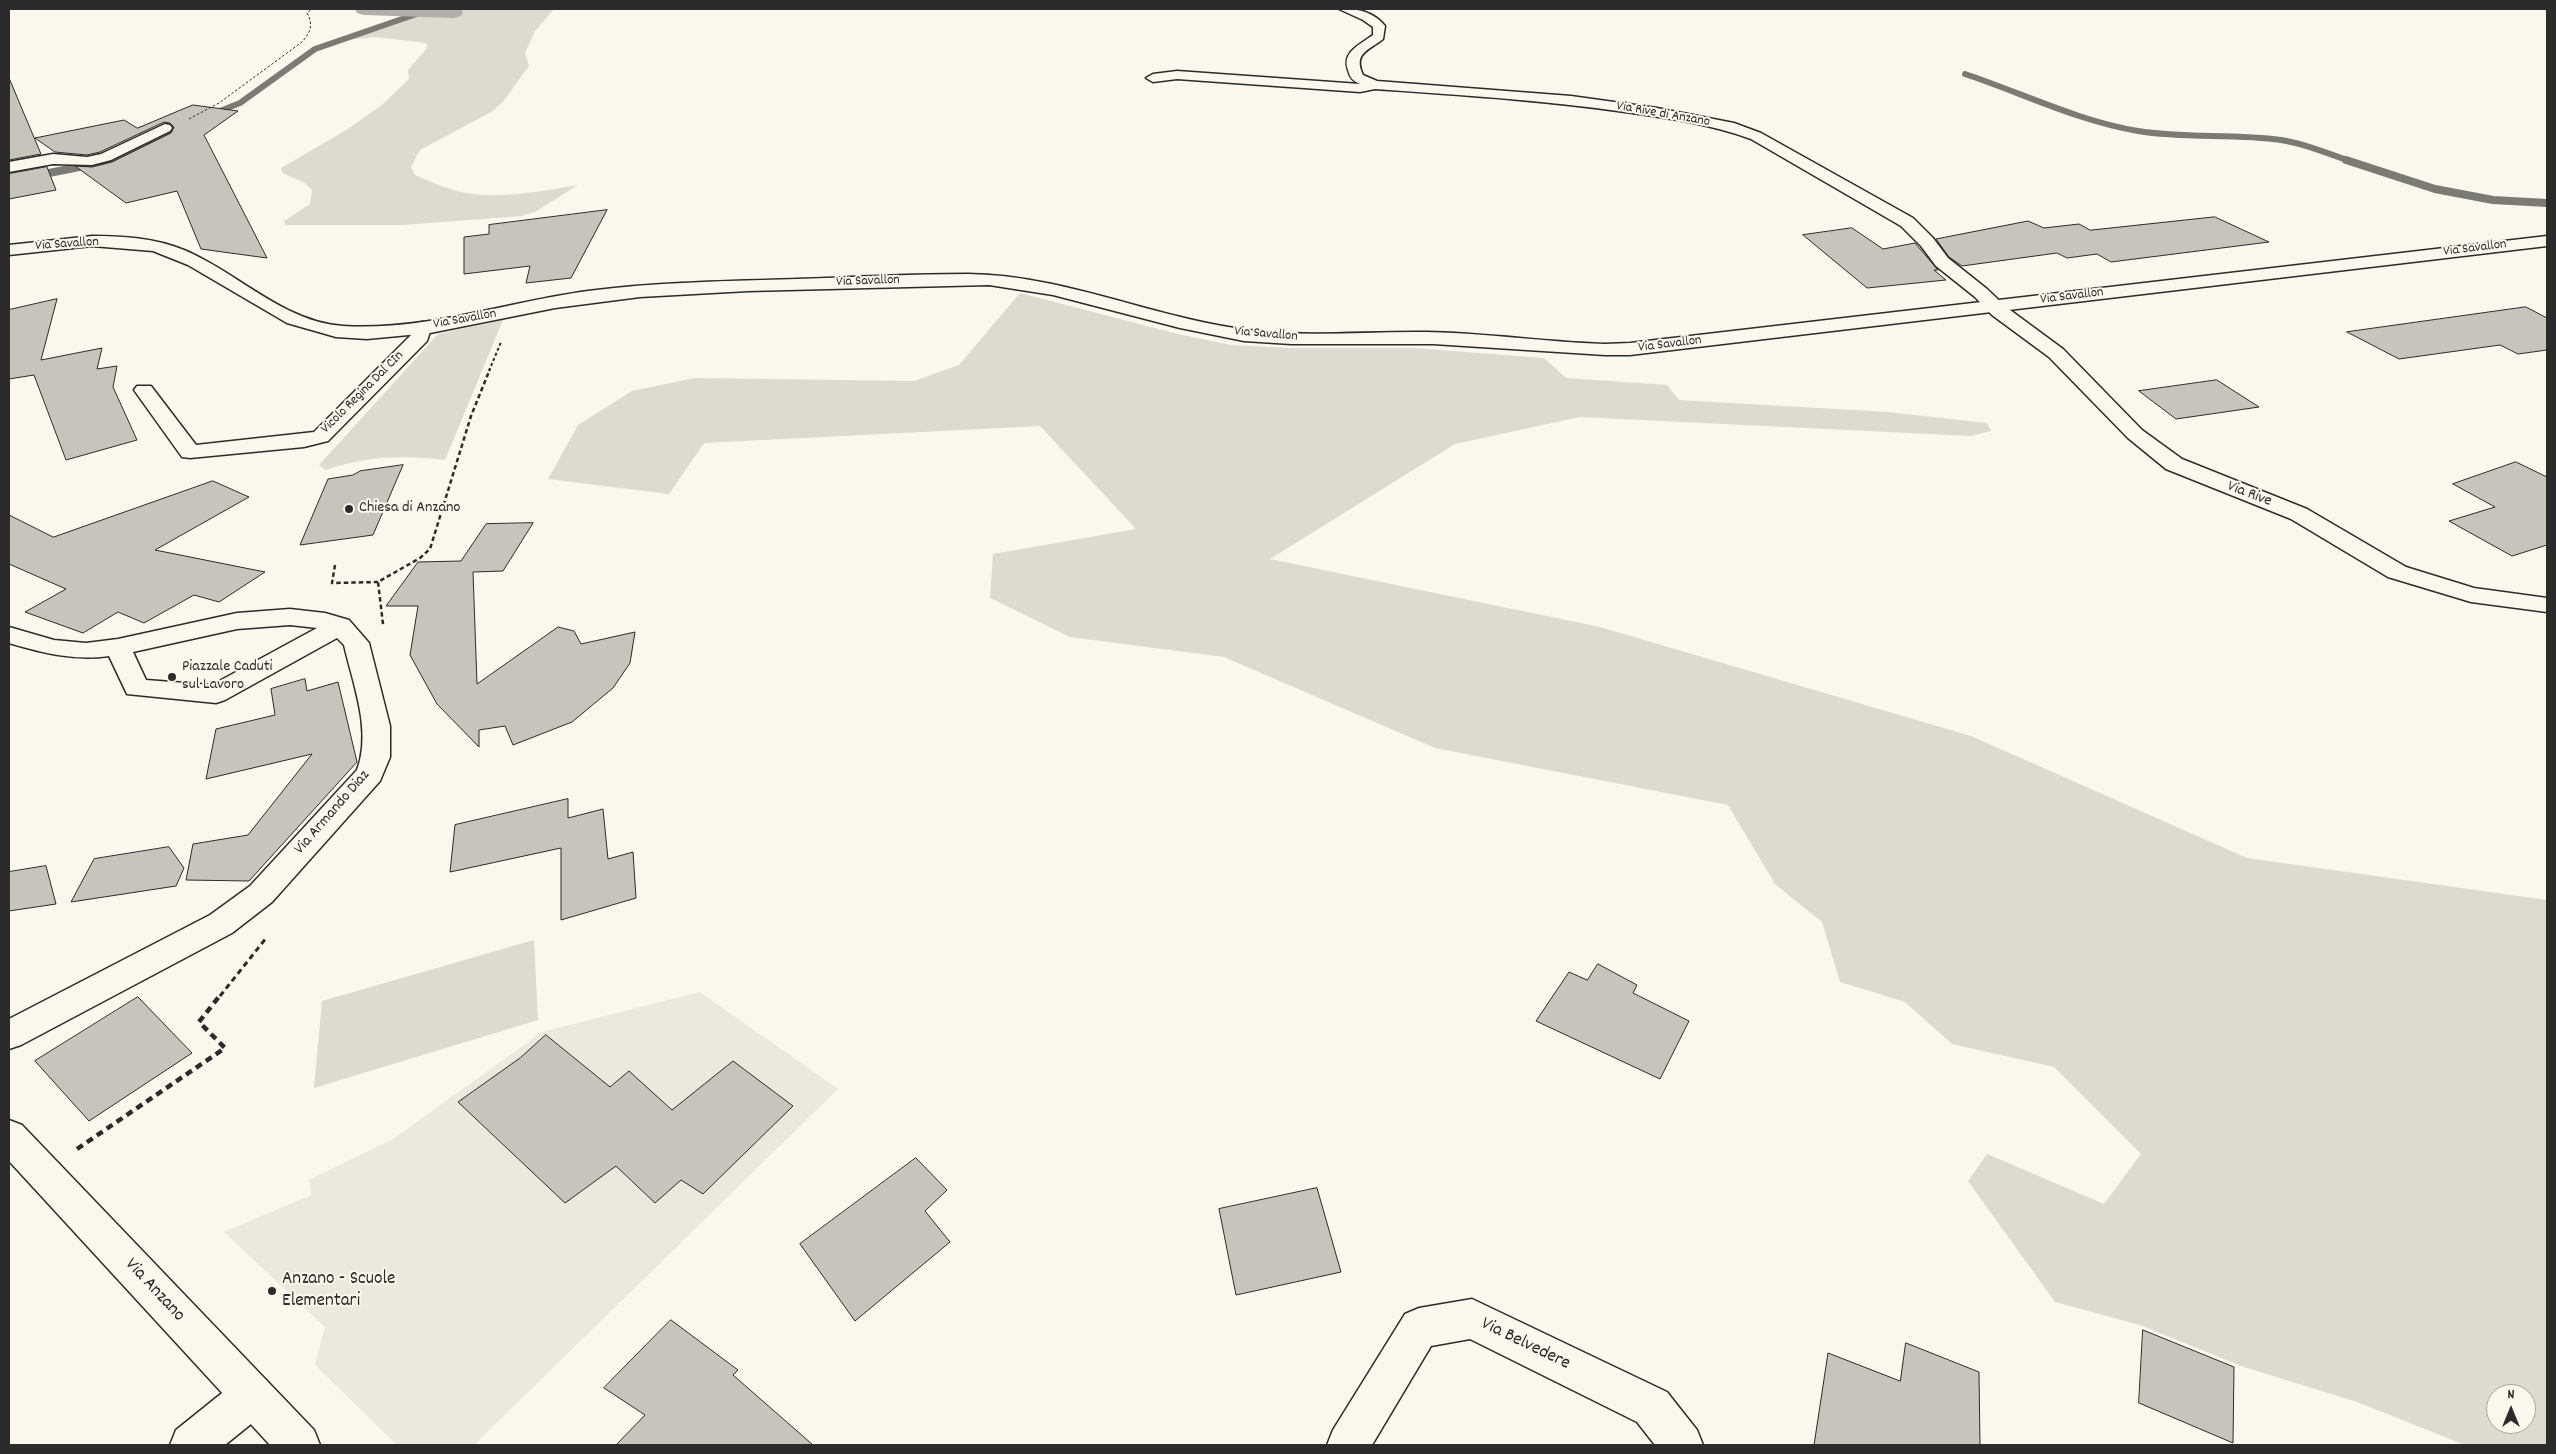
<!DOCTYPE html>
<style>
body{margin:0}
#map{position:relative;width:2556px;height:1454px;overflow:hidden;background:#fbf7ec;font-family:Dekko,sans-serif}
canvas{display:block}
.frame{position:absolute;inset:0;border:10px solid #2b2b2b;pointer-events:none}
.north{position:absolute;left:2486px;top:1384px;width:50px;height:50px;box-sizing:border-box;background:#fbf7ec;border:1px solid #a8a59f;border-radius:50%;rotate:0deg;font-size:14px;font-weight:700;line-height:20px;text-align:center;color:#2b2b2b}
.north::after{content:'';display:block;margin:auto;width:18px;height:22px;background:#2b2b2b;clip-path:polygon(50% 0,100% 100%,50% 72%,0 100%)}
</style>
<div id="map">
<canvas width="2556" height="1454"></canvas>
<div class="frame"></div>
<div class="north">N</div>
</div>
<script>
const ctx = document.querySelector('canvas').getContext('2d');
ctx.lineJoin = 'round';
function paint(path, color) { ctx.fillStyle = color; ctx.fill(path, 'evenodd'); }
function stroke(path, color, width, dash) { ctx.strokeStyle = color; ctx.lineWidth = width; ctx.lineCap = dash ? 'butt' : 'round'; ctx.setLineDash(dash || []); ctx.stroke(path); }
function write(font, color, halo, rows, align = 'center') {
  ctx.font = font + ' Dekko,sans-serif'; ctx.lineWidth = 4; ctx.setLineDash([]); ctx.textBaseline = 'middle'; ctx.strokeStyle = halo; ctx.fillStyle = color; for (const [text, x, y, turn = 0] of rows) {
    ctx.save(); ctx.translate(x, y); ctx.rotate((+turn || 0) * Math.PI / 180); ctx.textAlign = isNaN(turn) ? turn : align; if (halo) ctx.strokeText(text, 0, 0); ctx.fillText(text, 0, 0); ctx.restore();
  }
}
paint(new Path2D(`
 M700,992L838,1089L474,1445H397L315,1365L325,1327L224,1232L311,1195L309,1180L393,1139L542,1032Z`), '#ebe8de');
paint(new Path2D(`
 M464,9H554L535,31L525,53L529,66L502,103L491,112L420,150L411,167L415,175C430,182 450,190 466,193C502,199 543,191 578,185L535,212L522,216L403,225H285L284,221L310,204L312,190L305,183L283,173L281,168L348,129L383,104L409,79L408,70L428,47L426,43L376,37L345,40C367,30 400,18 424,15C436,13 459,17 464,9Z
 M1020,293L1178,334L1231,345L1288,348H1415L1544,358L1566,378L1667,385L1679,400L1888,412L1987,423L1991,431L1971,436L1580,417L1455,444L1270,559L1600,627L1971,736L2247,858L2547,900V1445H2465L2357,1402L2244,1367L2140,1325L2055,1302L1968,1181L1987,1154L2104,1204L2141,1154L2054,1067L1952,1044L1905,1002L1840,982L1822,922L1775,884L1728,805L1435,748L1224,657L1070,637L990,598L993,554L1136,529L1040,426L704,443L669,494L548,479L578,425L632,391L694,378L914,381L959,365ZM2496,1394H2526V1424H2496Z
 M503,320L445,460C405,455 364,456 326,470L319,465L438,334Z
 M534,940L538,1020L314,1088L322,1001Z`), '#dddad0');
stroke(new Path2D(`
 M1965,74C2022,93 2078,121 2138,131C2186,139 2234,133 2281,140C2304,143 2328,154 2350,161
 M210,115L240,103L315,49L431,9
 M108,161L115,160L187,124`), '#7b7a75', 6);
stroke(new Path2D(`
 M2346,160L2435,189L2493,200L2547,203
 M9,181L114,160`), '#7b7a75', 8);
paint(new Path2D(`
 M355,9H461L463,12L461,16L454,18L364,15L357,13Z`), '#b1afa7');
const building = new Path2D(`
 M9,78L41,154L9,160Z
 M193,105L238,111L204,135L267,258L201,249L177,191L126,203L75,166L92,167L112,162L171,133L174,127L170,123L164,122L100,152L87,155L55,152L35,138L124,120L137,128Z
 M47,167L56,190L9,199V174Z
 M607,210L571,278L526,283L530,266L464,274V237L489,234V225Z
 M2215,217L2269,242L2111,262L2097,254L2067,258L2057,253L1962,266L1949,257L1936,239L2028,221L2044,228L2079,224L2090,230Z
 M1852,228L1883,249L1915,243L1938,270H1934L1946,280L1867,288L1803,235Z
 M57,299L41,360L102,348L97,369L117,366L113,387L137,440L66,460L34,375L9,379V310Z
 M2526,307L2547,318V350L2518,354L2500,345L2399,359L2347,332Z
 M2217,380L2259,407L2176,419L2139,391Z
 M2516,462L2547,477V545L2512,556L2449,521L2495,507L2453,484Z
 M403,465L373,535L300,545L328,479L353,475L360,471Z
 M213,481L249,497L155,550L265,572L219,602L194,595L144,623L118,612L83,633L25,612L66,589L9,564V515L53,537Z
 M533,523L503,571L473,572L477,684L558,627L574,631L581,644L635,632L630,663L613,688L572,722L513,745L505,726L479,730V747L437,704L410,655L418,606H386L418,562L461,561L486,524Z
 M305,679L307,691L338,682L357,762L249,881L186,880L193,844L248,835L312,754L206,779L216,729L275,715L271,689Z
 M568,799V818L603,809L608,859L633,852L636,898L561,920V848L450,872L455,825Z
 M169,847L184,868L176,886L71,902L94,859Z
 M46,866L56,904L9,911V872Z
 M1598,964L1637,985L1633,993L1689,1021L1660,1079L1536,1021L1569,972L1587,980Z
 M138,997L192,1053L89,1121L35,1061Z
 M546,1035L610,1087L629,1071L672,1110L733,1061L793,1106L703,1194L681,1180L655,1203L616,1166L565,1203L458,1102L520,1058Z
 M916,1158L947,1190L925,1211L950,1242L855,1321L800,1244Z
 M1317,1188L1341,1272L1236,1295L1219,1209Z
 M671,1320L738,1370L733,1375L813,1445H616L645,1415L604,1388Z
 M2143,1330L2234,1367L2233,1443L2139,1403Z
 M1906,1343L1979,1372L1980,1445H1814L1828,1353L1900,1381Z`);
paint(building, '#c7c4bc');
stroke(building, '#2b2b2b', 1);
const minor = new Path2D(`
 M1339,9C1356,8 1374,12 1385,26L1383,39C1368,51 1353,53 1363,75L1377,81L1571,96L1657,108L1734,123L1761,133L1913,218L1933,238L1948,258L1987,289L2006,307L2063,349L2142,430L2182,459L2307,509L2406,567L2474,588L2547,598V612L2471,602L2388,577L2291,519L2166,469L2128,438L2049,357L1992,315L1975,297L1936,266L1921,246L1901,226L1751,139C1710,124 1667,118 1625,112C1542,100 1458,95 1375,89L1360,92L1177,79L1153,82L1146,78L1153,74L1177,71L1360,84C1353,81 1350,78 1348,70C1341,52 1361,44 1373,35V27L1363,20Z
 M165,124L170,125L172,128L170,131L111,160L92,165L53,164L9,172V162L53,154L87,157L101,154Z
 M422,322L429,324L431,328L427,341L328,441L304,447L190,458L182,457L134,390L137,386H151L196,445L314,432L411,335L415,324Z
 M290,609L325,613L349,620L369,643L390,726V757L380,781L272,902L232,933L21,1045L9,1049V1019L210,915L250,886L357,770C372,731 353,684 344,645L337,638L225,700L216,703L127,694L109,656C73,661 43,653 9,643V627L54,640L86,643L118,639L237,613ZM290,625L317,628L212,685L146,680L133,652L237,629Z
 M1472,1299L1667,1392L1697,1430L1703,1445H1655L1637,1422L1470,1339L1431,1346L1372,1445H1327L1333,1430L1405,1314L1419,1308Z
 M252,1375L267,1381L273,1396L267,1411L225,1445H170L176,1430L237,1381Z`);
const major = new Path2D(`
 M92,236C123,236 155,238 184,250C237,272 283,322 343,326C427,331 506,302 588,291C658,282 728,281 797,279C854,277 911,274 968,274C1062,275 1149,316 1241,329C1303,338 1365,331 1427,332C1486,333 1546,342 1605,344L1630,343L2547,236V246L1630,355H1605L1433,344H1291L1244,341L1180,328L1053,295L989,285L748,291L640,297L555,308L430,333L367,339L336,337L287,323L188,265L153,251L92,246L9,255V245Z
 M9,1120L22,1125L314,1430L320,1445H270L9,1161Z`);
stroke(minor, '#2b2b2b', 3);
stroke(major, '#2b2b2b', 3);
stroke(new Path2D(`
 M189,119L219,103L302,42C310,33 314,25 307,13L312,9`), '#2b2b2b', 1, [2.5, 2]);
stroke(new Path2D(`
 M489,371L501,342`), '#2b2b2b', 2, [3, 2.5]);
stroke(new Path2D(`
 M335,565L332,583L378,582
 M383,624L378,582L420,558L430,549L471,416L490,369`), '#2b2b2b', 2.5, [4.5, 3]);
stroke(new Path2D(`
 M220,996L267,937`), '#2b2b2b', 3, [5.5, 4]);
stroke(new Path2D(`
 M77,1149L225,1048L199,1022L221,994`), '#2b2b2b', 4.5, [7, 5]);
paint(minor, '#fbf7ec');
paint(major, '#fbf7ec');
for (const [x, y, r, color] of [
 [349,509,5,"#2b2b2b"],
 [172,677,5,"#2b2b2b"],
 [272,1291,5,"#2b2b2b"]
]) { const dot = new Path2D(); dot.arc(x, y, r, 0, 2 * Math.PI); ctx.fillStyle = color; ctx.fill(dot); stroke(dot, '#fbf7ec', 2); }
write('14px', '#2b2b2b', '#fbf7ec', [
 ["Via Rive di Anzano",1663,115,10],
 ["Via Savallon",67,245,-4],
 ["Via Savallon",2475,249,-7],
 ["Via Savallon",868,282,-2],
 ["Via Savallon",2072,297,-7],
 ["Via Savallon",465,320,-10],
 ["Via Savallon",1266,335,5],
 ["Via Savallon",1670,345,-7],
 ["Vicolo Regina Dal CIn",363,393,-45]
]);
write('16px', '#2b2b2b', '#fbf7ec', [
 ["Via Rive",2249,495,21],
 ["Via Armando Diaz",333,813,-49]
]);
write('16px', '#2b2b2b', '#fbf7ec', [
 ["Chiesa di Anzano",359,509],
 ["Piazzale Caduti",182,668],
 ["sul Lavoro",182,686]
], 'left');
write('19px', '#2b2b2b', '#fbf7ec', [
 ["Anzano - Scuole",282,1280],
 ["Elementari",282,1302]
], 'left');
write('19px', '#2b2b2b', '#fbf7ec', [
 ["Via Anzano",154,1291,47],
 ["Via Belvedere",1525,1345,26]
]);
</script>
